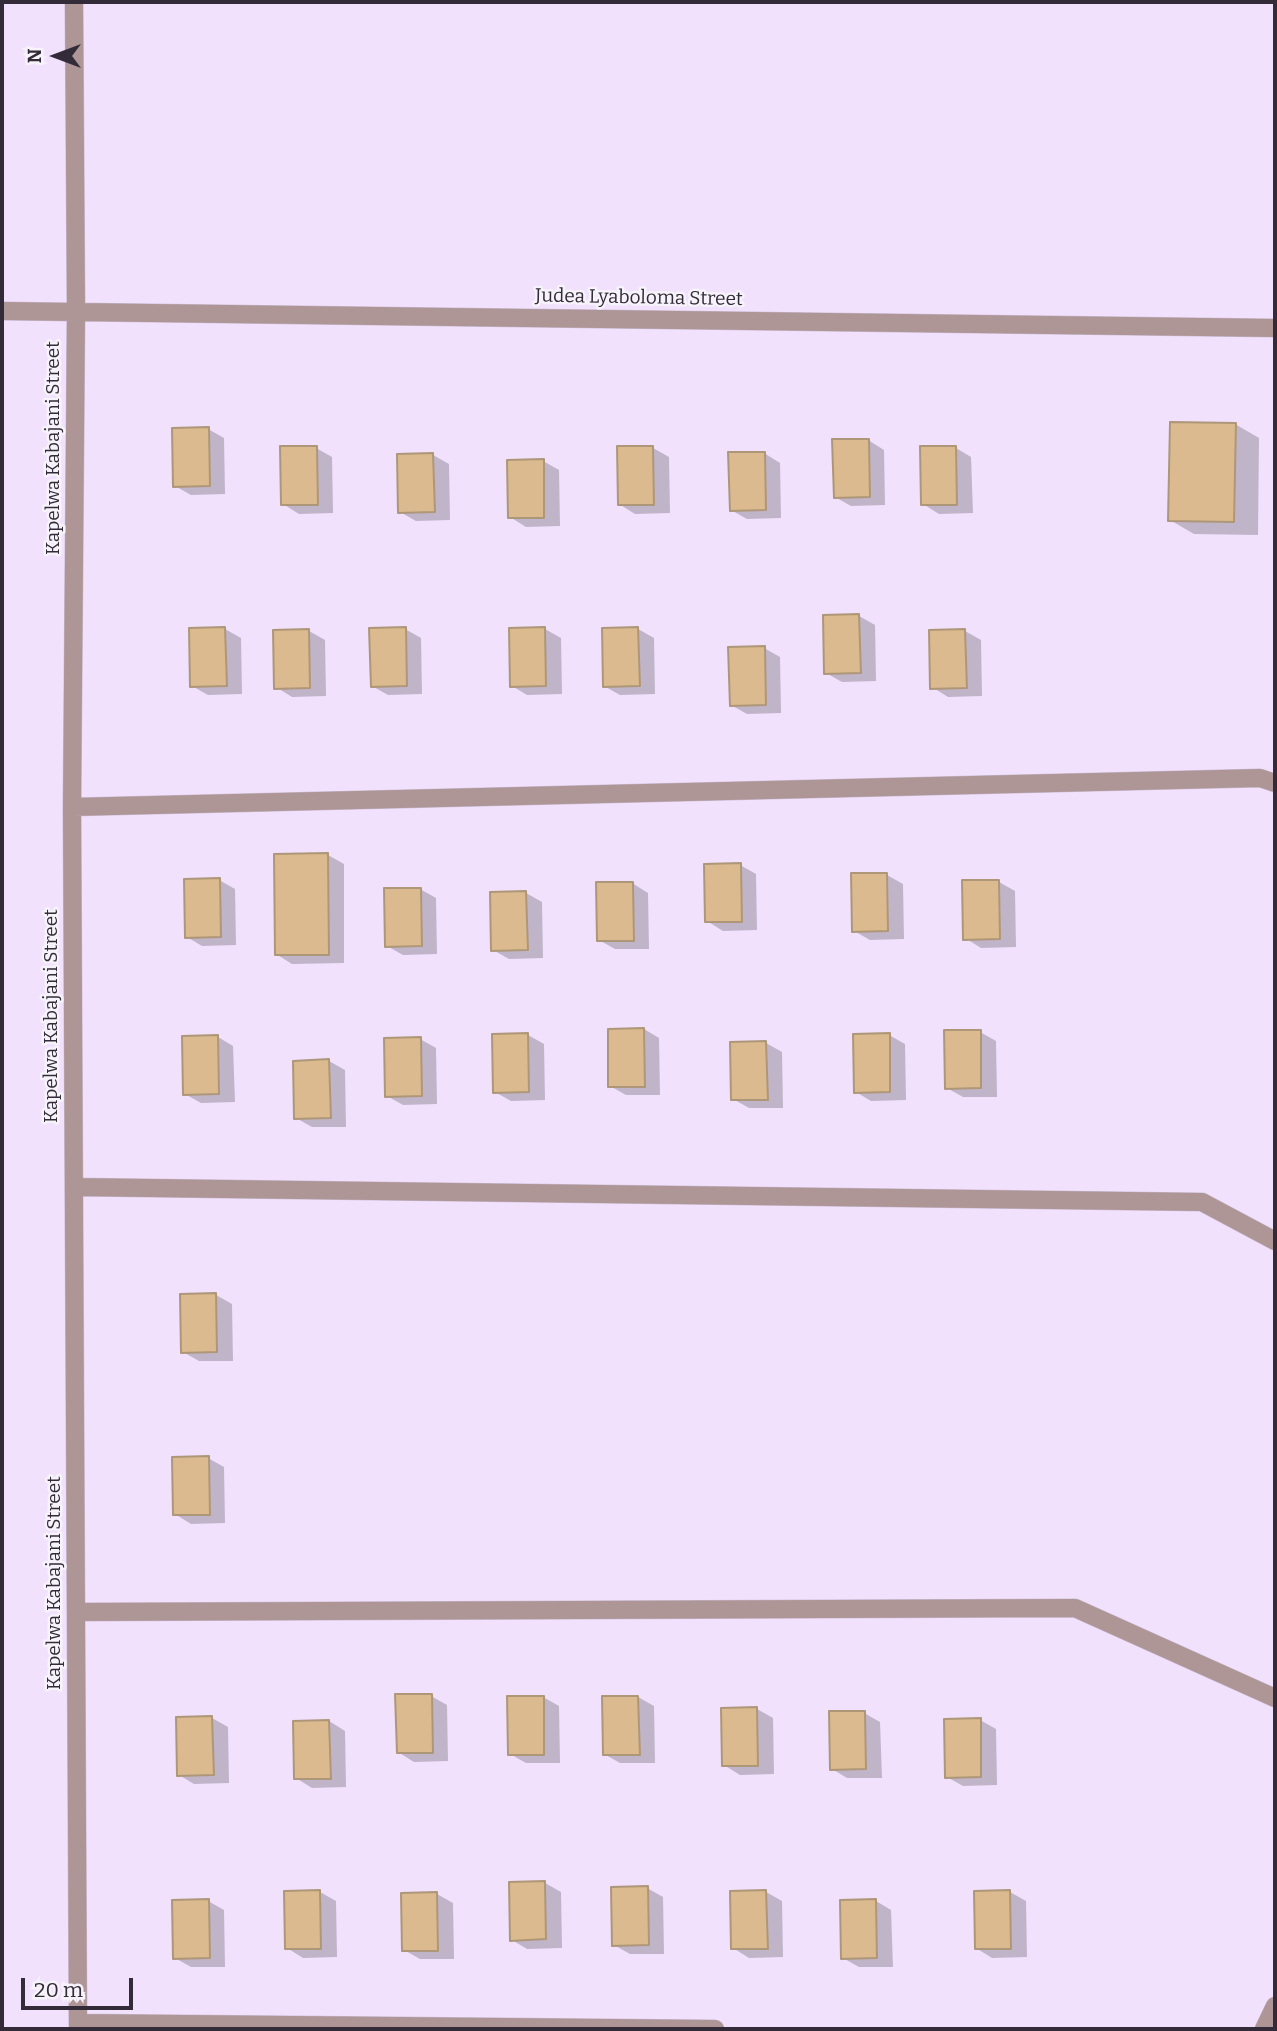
<!DOCTYPE html>
<style>
body{margin:0}
#map{position:relative;width:1277px;height:2031px;overflow:hidden;background:#f1e1fc;font-family:Bitter,serif}
canvas{display:block}
.frame{position:absolute;inset:0;border:4px solid #332b38;pointer-events:none}
.north{position:absolute;left:21px;top:21px;width:70px;height:70px;-webkit-text-stroke:5px #f7f3fa;paint-order:stroke;rotate:270deg;font-size:19px;font-weight:700;line-height:28px;text-align:center;color:#332b38}
.north::after{content:'';display:block;margin:auto;width:24px;height:32px;background:#332b38;clip-path:polygon(50% 0,100% 100%,50% 72%,0 100%)}
.scale{position:absolute;left:21px;top:1978px;width:112px;height:32px;box-sizing:border-box;border:4px solid #332b38;border-top:0;padding-left:9px;font-size:21px;line-height:24px;white-space:nowrap;color:#332b38;-webkit-text-stroke:5px #f7f3fa;paint-order:stroke}
</style>
<div id="map">
<canvas width="1277" height="2031"></canvas>
<div class="frame"></div>
<div class="north">N</div>
<div class="scale">20 m</div>
</div>
<script>
const ctx = document.querySelector('canvas').getContext('2d');
ctx.lineJoin = 'round';
function paint(path, color) { ctx.fillStyle = color; ctx.fill(path, 'evenodd'); }
function stroke(path, color, width, dash) { ctx.strokeStyle = color; ctx.lineWidth = width; ctx.lineCap = dash ? 'butt' : 'round'; ctx.setLineDash(dash || []); ctx.stroke(path); }
function write(font, color, halo, rows, align = 'center') {
  ctx.font = font + ' Bitter,serif'; ctx.lineWidth = 5; ctx.setLineDash([]); ctx.textBaseline = 'middle'; ctx.strokeStyle = halo; ctx.fillStyle = color; for (const [text, x, y, turn = 0] of rows) {
    ctx.save(); ctx.translate(x, y); ctx.rotate((+turn || 0) * Math.PI / 180); ctx.textAlign = isNaN(turn) ? turn : align; if (halo) ctx.strokeText(text, 0, 0); ctx.fillText(text, 0, 0); ctx.restore();
  }
}
paint(new Path2D(`
 M1235,424L1259,438L1258,535L1194,534L1170,520Z
 M208,429L224,438L225,494L191,495L175,486Z
 M868,440L884,450L885,505L851,506L835,497Z
 M316,448L332,457L333,513L299,514L283,504Z
 M653,448L669,457L670,513L635,514L619,504Z
 M956,448L971,457L973,513L939,514L923,504Z
 M764,453L780,463L781,518L747,519L731,510Z
 M433,455L449,464L450,520L416,521L400,512Z
 M543,461L559,470L560,526L526,527L510,517Z
 M859,616L875,625L876,681L842,682L826,673Z
 M225,629L241,638L242,694L208,695L192,686Z
 M405,629L421,638L422,694L388,695L372,686Z
 M545,629L561,638L562,694L527,695L512,686L510,630Z
 M638,629L654,638L655,694L620,695L604,686Z
 M309,631L325,640L326,696L292,697L276,687Z
 M965,631L981,640L982,696L948,697L932,687Z
 M764,648L780,657L781,713L747,714L731,705Z
 M328,855L344,864V963L292,964L276,954Z
 M740,865L756,874L757,930L723,931L707,921Z
 M887,875L903,884L904,939L870,940L854,931Z
 M219,880L235,889L236,945L202,946L187,937Z
 M999,882L1015,891L1016,947L981,948L965,938Z
 M632,883L648,893L649,949H615L599,940Z
 M420,889L436,898L437,954L403,955L387,946Z
 M526,893L542,902L543,958L509,959L493,950Z
 M644,1029L659,1038L660,1095H626L610,1086Z
 M980,1032L996,1041L997,1097H963L947,1088Z
 M528,1035L544,1044L545,1100L511,1101L495,1092Z
 M889,1035L905,1044L906,1100L871,1101L856,1092Z
 M218,1037L233,1046L235,1102L201,1103L185,1094Z
 M420,1039L436,1048L437,1104L403,1105L387,1096Z
 M766,1043L782,1052L783,1108H749L733,1099Z
 M329,1061L345,1070L346,1127H312L296,1118Z
 M216,1295L232,1304L233,1361H199L183,1352Z
 M208,1458L224,1467L225,1523L191,1524L175,1514Z
 M431,1696L447,1705L448,1761L414,1762L398,1752Z
 M543,1697L559,1706L560,1763H526L510,1754Z
 M638,1697L654,1706L655,1763H620L604,1754Z
 M757,1709L773,1718L774,1774L740,1775L724,1765Z
 M864,1713L880,1722L882,1778H847L832,1769Z
 M212,1718L228,1727L229,1783L194,1784L179,1775Z
 M980,1720L996,1729L997,1785L963,1786L947,1777Z
 M329,1721L345,1731L346,1787L312,1788L296,1778Z
 M545,1883L561,1892L562,1948L527,1949L512,1940Z
 M647,1888L663,1897L664,1954H630L614,1945Z
 M320,1892L336,1901L337,1957L303,1958L287,1948Z
 M766,1892L782,1901L783,1957L749,1958L733,1948Z
 M1010,1892L1026,1901L1027,1957L992,1958L976,1948Z
 M437,1894L453,1903L454,1959H420L404,1950Z
 M208,1901L224,1910L225,1967H191L175,1958Z
 M876,1901L891,1910L893,1967H859L843,1958Z`), '#0003');
const building = new Path2D(`
 M1170,422L1236,423L1234,522L1168,521Z
 M209,427L210,486L173,487L172,428Z
 M832,439H869L870,497L834,498Z
 M280,446H317L318,505H281Z
 M617,446H653L654,505H618Z
 M920,446H956L957,505H921Z
 M728,452H765L766,510L730,511Z
 M433,453L435,512L398,513L397,454Z
 M544,459V518H508L507,460Z
 M859,614L861,673L824,674L823,615Z
 M225,627L227,686L190,687L189,628Z
 M406,627L407,686L371,687L369,628Z
 M545,627L546,686L510,687L509,628Z
 M638,627L640,686L603,687L602,628Z
 M309,629L310,688L274,689L273,630Z
 M965,629L967,688L930,689L929,630Z
 M765,646L766,705L730,706L728,647Z
 M328,853L329,955H275L274,854Z
 M741,863L742,922H705L704,864Z
 M851,873H887L888,931L852,932Z
 M220,878L221,937L185,938L184,879Z
 M962,880H999L1000,939L963,940Z
 M596,882H633L634,941H597Z
 M384,888H421L422,946L385,947Z
 M526,891L528,950L491,951L490,892Z
 M644,1028L645,1087H608V1029Z
 M944,1030H981V1088L945,1089Z
 M528,1033L529,1092L493,1093L492,1034Z
 M890,1033V1092L854,1093L853,1034Z
 M218,1035L219,1094L183,1095L182,1036Z
 M421,1037L422,1096L385,1097L384,1038Z
 M766,1041L768,1100H731L730,1042Z
 M329,1059L331,1118L294,1119L293,1061Z
 M216,1293L217,1352L181,1353L180,1294Z
 M209,1456L210,1515H173L172,1457Z
 M395,1694H432L433,1753H397Z
 M507,1696H544V1755H508Z
 M602,1696H638L640,1755H603Z
 M757,1707L758,1766H722L721,1708Z
 M829,1711H865L866,1769L830,1770Z
 M212,1716L214,1775L177,1776L176,1717Z
 M981,1718V1777L945,1778L944,1719Z
 M329,1720L331,1779H294L293,1721Z
 M545,1881L546,1939L510,1941L509,1882Z
 M648,1886L649,1945L612,1946L611,1887Z
 M320,1890L321,1949H285L284,1891Z
 M766,1890L768,1949H731L730,1891Z
 M1010,1890L1011,1949H975L974,1891Z
 M437,1892L438,1951H402L401,1893Z
 M209,1899L210,1958L173,1959L172,1900Z
 M876,1899L877,1958L841,1959L840,1900Z`);
paint(building, '#daba8e');
stroke(building, '#ae9779', 2);
const minor = new Path2D(`
 M74,2L76,311L72,807L78,2029
 M2,311L1275,328
 M72,807L1260,778L1275,783
 M74,1187L1202,1202L1275,1241
 M76,1612L1075,1608L1275,1698
 M78,2023L715,2029`);
const tertiary = new Path2D(`
 M1264,2029L1275,2006`);
stroke(minor, '#cbbdd5', 19);
stroke(tertiary, '#cbbdd5', 19);
stroke(minor, '#ae9596', 18);
stroke(tertiary, '#ae9596', 18);
write('19px', '#332b38', '#f7f3fa', [
 ["Judea Lyaboloma Street",639,298,1],
 ["Kapelwa Kabajani Street",54,448,-90],
 ["Kapelwa Kabajani Street",52,1016,-90],
 ["Kapelwa Kabajani Street",55,1583,-90]
]);
</script>
